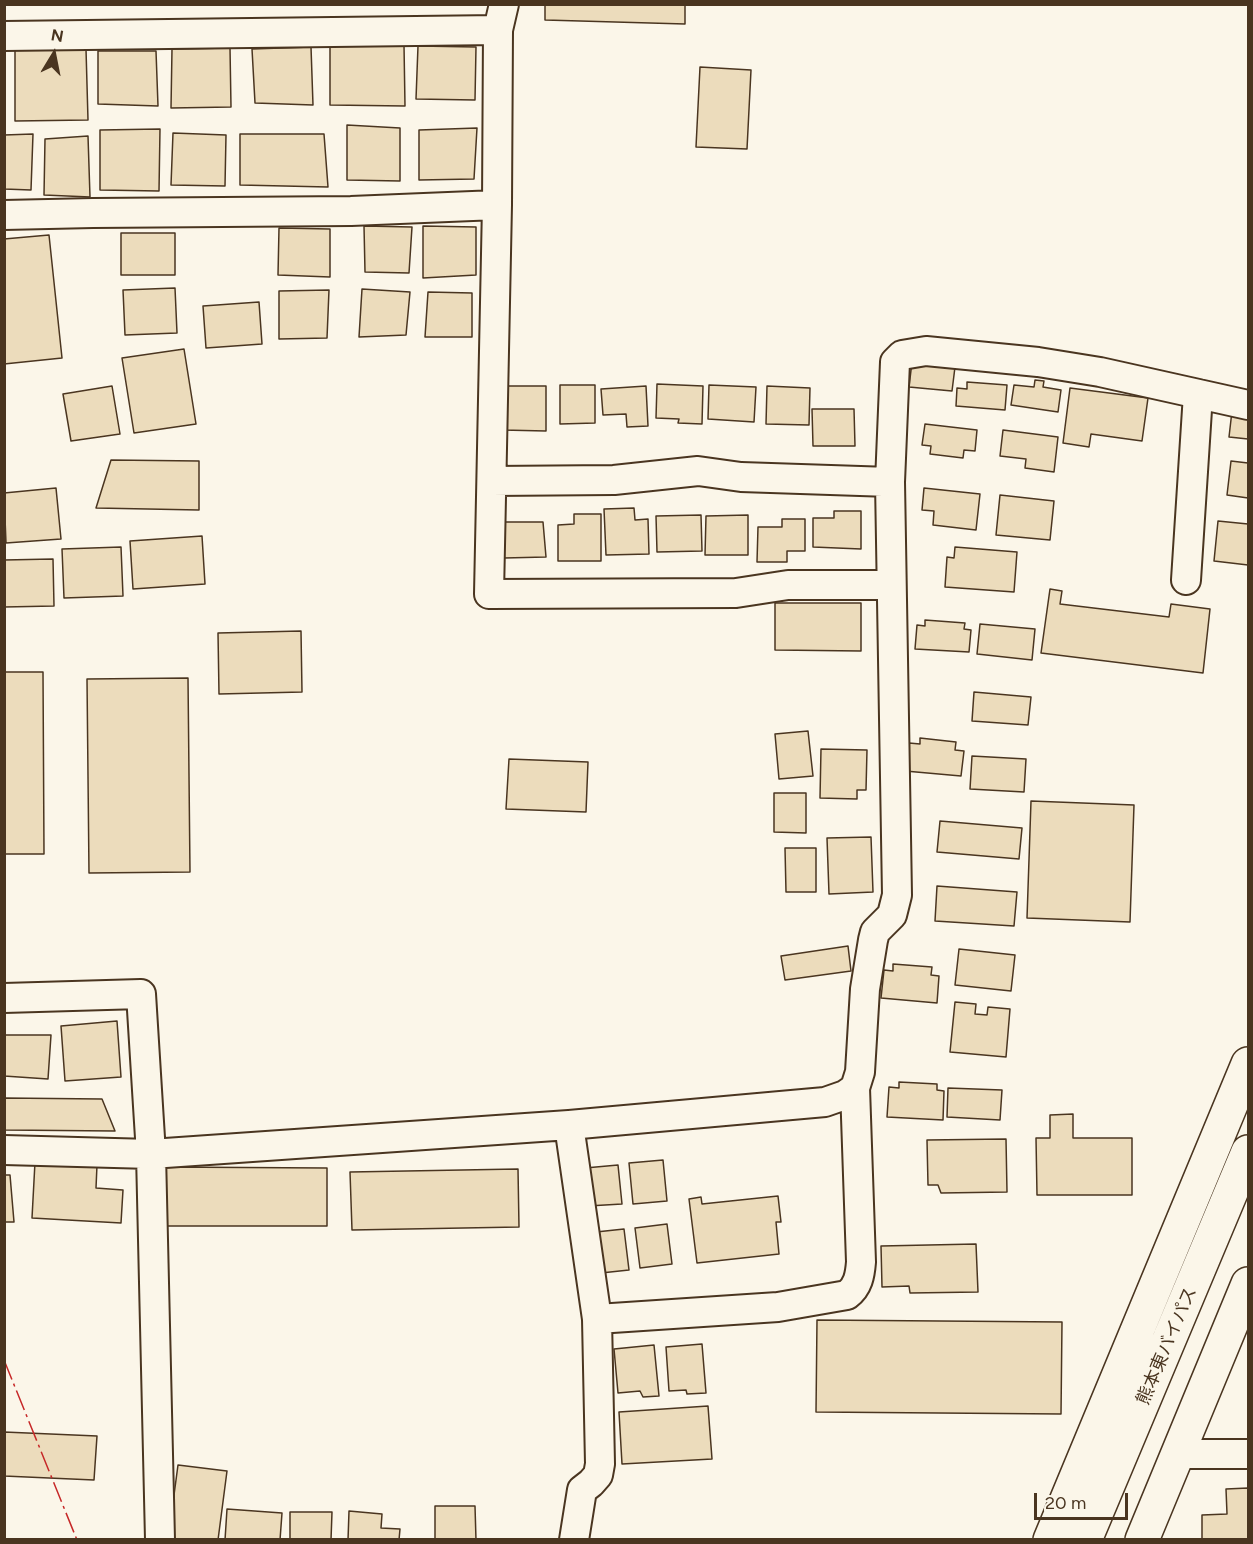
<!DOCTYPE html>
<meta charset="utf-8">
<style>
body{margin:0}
#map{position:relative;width:1253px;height:1544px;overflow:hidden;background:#fbf6e9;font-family:Figtree,sans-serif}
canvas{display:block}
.frame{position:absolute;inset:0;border:6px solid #4a3520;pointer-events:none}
.north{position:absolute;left:24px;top:24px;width:60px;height:60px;-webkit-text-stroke:4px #fbf6e9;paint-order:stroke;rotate:10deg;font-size:16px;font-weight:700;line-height:24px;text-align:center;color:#4a3520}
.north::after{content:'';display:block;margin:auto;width:21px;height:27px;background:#4a3520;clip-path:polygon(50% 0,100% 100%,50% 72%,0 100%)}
.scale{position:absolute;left:1034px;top:1493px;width:94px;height:27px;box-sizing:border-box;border:3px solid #4a3520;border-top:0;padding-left:8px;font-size:18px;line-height:21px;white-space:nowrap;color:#4a3520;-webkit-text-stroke:4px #fbf6e9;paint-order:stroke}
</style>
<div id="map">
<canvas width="1253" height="1544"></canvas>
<div class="frame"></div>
<div class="north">N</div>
<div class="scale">20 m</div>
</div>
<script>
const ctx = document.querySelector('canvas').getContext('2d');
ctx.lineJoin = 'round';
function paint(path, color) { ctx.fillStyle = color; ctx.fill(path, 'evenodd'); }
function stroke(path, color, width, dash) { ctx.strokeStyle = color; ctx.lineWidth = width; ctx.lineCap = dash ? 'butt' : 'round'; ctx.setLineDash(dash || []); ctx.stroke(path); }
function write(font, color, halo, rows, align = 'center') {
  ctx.font = font + ' Figtree,"Noto Sans JP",sans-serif'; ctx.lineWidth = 4.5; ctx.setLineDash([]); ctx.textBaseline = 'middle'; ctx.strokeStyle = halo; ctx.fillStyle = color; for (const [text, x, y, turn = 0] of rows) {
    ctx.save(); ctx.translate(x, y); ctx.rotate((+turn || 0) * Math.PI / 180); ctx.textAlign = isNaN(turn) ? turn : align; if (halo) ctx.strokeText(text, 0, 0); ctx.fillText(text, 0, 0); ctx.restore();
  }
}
const building = new Path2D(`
 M545,4H685V24L545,20Z
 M330,45H404L405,106L330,105Z
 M418,46L476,47L475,100L416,99Z
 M311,47L313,105L255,103L252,49Z
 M230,48L231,107L171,108L172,49Z
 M15,49H86L88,120L15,121Z
 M98,51H156L158,106L98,104Z
 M700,67L751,70L747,149L696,147Z
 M347,125L400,128V181L347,180Z
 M477,128L474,179L419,180V130Z
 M160,129L159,191L100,190V130Z
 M173,133L226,135L225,186L171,185Z
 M33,134L31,190L4,189V135Z
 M240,134H324L328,187L240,185Z
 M88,136L90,197L44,195L45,139Z
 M364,226L412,227L409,273L365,272Z
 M423,226L476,227V275L423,278Z
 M279,228L330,229V277L278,275Z
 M121,233H175V275H121Z
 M49,235L62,358L4,364V239Z
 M175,288L177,333L125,335L123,290Z
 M362,289L410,292L406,335L359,337Z
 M329,290L327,338L279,339V291Z
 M428,292L472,293V337H425Z
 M259,302L262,344L206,348L203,306Z
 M184,349L196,424L134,433L122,358Z
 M912,362L955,367L952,391L909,387Z
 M1035,380L1044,381L1043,387L1061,390L1058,412L1011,405L1014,385L1034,387Z
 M967,382L1007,385L1005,410L956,406L957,388L967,389Z
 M657,384L703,386L702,424L678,423L679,419L656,418Z
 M560,385H595V423L560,424Z
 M709,385L756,387L754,422L708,419Z
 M112,386L120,434L71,441L63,394Z
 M503,386H546V431L502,430Z
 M646,386L648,426L627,427L626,414L603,415L601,389Z
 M767,386L810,388L809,425L766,424Z
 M1070,388L1148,398L1142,441L1091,434L1089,447L1063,443Z
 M812,409H854L855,446H813Z
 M1232,411L1248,412V439L1229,437Z
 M925,424L977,430L975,451L964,450L963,458L930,454L931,446L922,445Z
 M1003,430L1058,437L1054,472L1025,468L1026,459L1000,456Z
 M111,460L199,461V510L96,508Z
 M1231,461L1248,463V498L1227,495Z
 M56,488L61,539L6,543L4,493Z
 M924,488L980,494L976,530L933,525L934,511L922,510Z
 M1000,495L1054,501L1050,540L996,535Z
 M634,508L635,520L648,519L649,554L606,555L604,509Z
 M834,511H861V549L813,547V518H834Z
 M574,514H601V561H558V525L574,524Z
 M701,515L702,551L657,552L656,516Z
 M748,515V555H705L706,516Z
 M782,519H805V551H787V562H757L758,527H782Z
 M1218,521L1248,524V565L1214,561Z
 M504,522H543L546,557L504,558Z
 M202,536L205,584L133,589L130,541Z
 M121,547L123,596L64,598L62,549Z
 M955,547L1017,552L1014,592L945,587L947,557L954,558Z
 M53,559L54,606L4,607V560Z
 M1050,589L1062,591L1060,604L1169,617L1171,604L1210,609L1203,673L1041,653Z
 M775,603H861V651L775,650Z
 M925,620L965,623L964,629L971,630L969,652L915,649L917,625L925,626Z
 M980,624L1035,629L1032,660L977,654Z
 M301,631L302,692L219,694L218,633Z
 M4,672H43L44,854H4Z
 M188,678L190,872L89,873L87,679Z
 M974,692L1031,697L1028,725L972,721Z
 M808,731L813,776L779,779L775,734Z
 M920,738L956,742L955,750L964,751L961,776L905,771L909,743L920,744Z
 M821,749L867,750L866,790H857V799L820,798Z
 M972,756L1026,759L1024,792L970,789Z
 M509,759L588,762L586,812L506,809Z
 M774,793H806V833L774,832Z
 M1031,801L1134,805L1130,922L1027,918Z
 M940,821L1022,828L1019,859L937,852Z
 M871,837L873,892L829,894L827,838Z
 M785,848H816V892H786Z
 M937,886L1017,892L1014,926L935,921Z
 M848,946L851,971L785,980L781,956Z
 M959,949L1015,955L1011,991L955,985Z
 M893,964L932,967L931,975L939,976L937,1003L881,998L884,970L893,971Z
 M955,1002L976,1004L975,1014L987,1015L988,1007L1010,1009L1006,1057L950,1052Z
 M117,1021L121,1077L65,1081L61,1026Z
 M4,1035H51L48,1079L4,1076Z
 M899,1082L937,1084V1090L944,1091L943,1120L887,1117L889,1087L899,1088Z
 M948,1088L1002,1090L1000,1120L947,1117Z
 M4,1098L102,1099L115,1131L4,1130Z
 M1073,1114V1138H1132V1195H1037L1036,1138H1050V1115Z
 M1006,1139L1007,1192L941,1193L938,1185H928L927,1140Z
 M663,1160L667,1201L633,1204L629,1163Z
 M35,1162L97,1165L96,1188L123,1190L121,1223L32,1218Z
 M618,1165L622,1204L588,1206L585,1168Z
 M161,1167L327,1168V1226H161Z
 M518,1169L519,1227L352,1230L350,1172Z
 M4,1175H10L14,1222H4Z
 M778,1196L781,1222H776L779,1254L697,1263L689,1199L701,1197L702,1204Z
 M667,1224L672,1264L640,1268L635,1228Z
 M624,1229L629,1270L601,1273L596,1232Z
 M976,1244L978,1292L910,1293L909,1286L882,1287L881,1246Z
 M817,1320L1062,1322L1061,1414L816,1412Z
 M702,1344L706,1393L687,1394L686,1390L669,1391L666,1347Z
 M654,1345L659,1396L643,1397L640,1391L618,1393L614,1349Z
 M708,1406L712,1459L622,1464L619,1412Z
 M4,1432L97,1436L94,1480L4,1476Z
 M178,1465L227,1471L218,1540H168Z
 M1248,1488V1540H1202V1515L1227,1514L1226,1489Z
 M435,1506H475L476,1540H435Z
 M227,1509L282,1513L280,1540H225Z
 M349,1511L382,1514L381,1528L400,1529L399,1540H348Z
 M290,1512H332L331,1540H290Z`);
paint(building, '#ecdcbc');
stroke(building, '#4a3520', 1.5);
const street = new Path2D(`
 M504,4L498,30L497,205L489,594L736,593L788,585H891
 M4,36L498,30
 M4,215L93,213L351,211L497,205
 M492,481L614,480L698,471L741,477L890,482
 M1186,580L1198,394
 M4,998L141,994L151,1154L160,1540
 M569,1125L597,1319L600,1464L598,1475L591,1483L582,1490L574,1540
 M4,1150L151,1154L569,1125L825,1102L845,1095L855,1088L860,1072L865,989L873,940L875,932L892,915L897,895L890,482L895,362L902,355L926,351L1038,362L1100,372L1248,405
 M597,1319L778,1307L847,1295C858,1287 860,1275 861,1262L855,1088
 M1177,1454H1248`);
const highway = new Path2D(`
 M1050,1540L1248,1064
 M1085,1540L1248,1152
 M1142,1540L1248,1284`);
stroke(street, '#4a3520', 32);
stroke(highway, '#4a3520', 36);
stroke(street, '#fbf6e9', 28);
stroke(highway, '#fbf6e9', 33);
stroke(new Path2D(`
 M4,1360L77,1540`), '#c62828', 1.5, [21, 4.5, 3, 4.5]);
write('18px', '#4a3520', '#fbf6e9', [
 ["熊本東バイパス",1167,1346,-67]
]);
</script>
